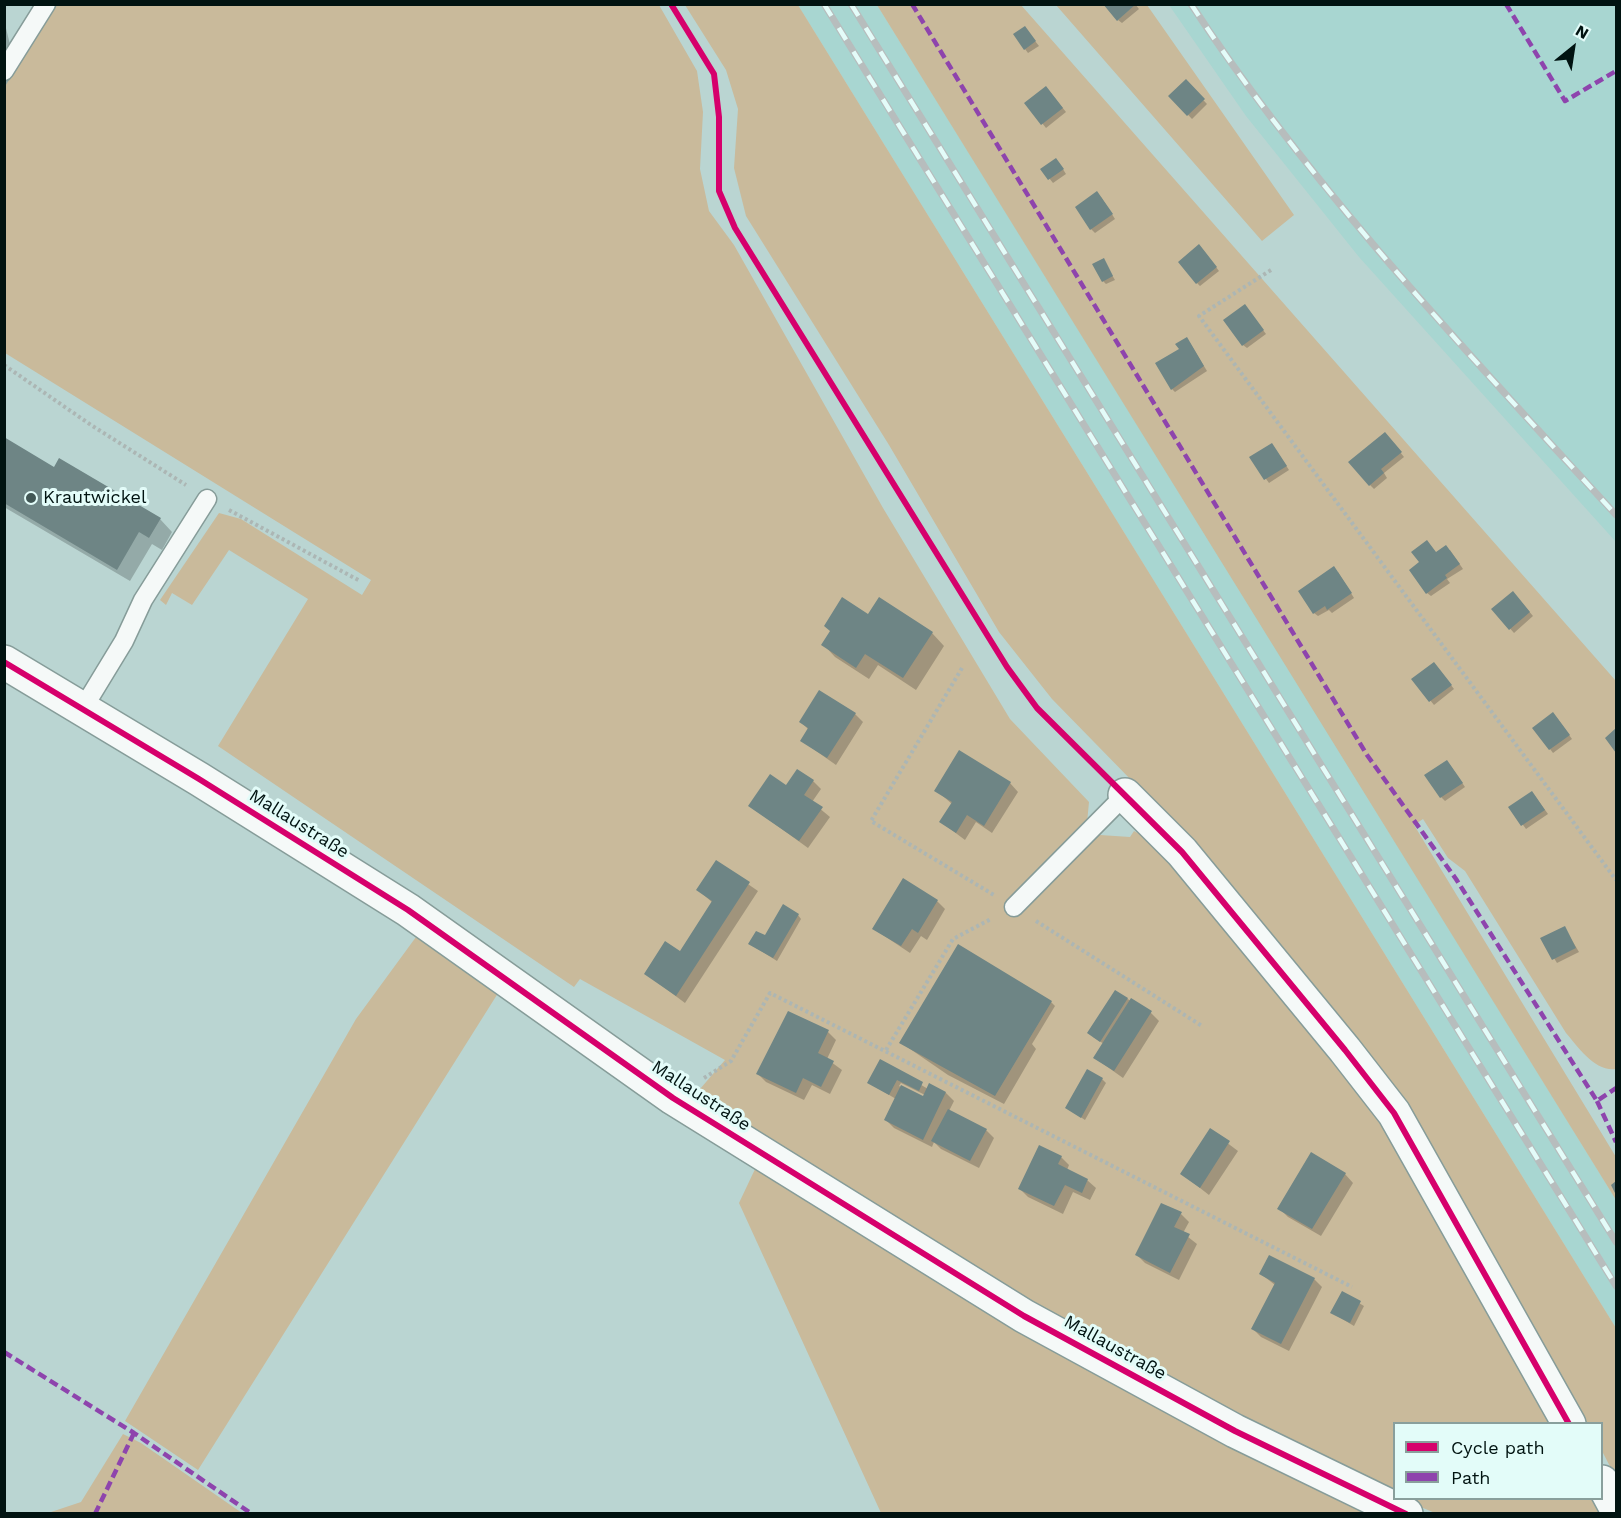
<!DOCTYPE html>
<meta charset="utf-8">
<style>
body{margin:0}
#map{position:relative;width:1621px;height:1518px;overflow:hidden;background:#bad5d2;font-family:"Work Sans",sans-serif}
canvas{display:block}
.frame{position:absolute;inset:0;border:6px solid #011311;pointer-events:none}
.legend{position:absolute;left:1393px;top:1422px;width:210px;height:78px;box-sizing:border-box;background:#e3fcf9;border:2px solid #899f9c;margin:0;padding:8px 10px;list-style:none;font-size:18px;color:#011311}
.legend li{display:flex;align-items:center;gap:12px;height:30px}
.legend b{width:30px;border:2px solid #899f9c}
.north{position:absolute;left:1543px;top:18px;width:60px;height:60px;-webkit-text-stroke:4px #e3fcf9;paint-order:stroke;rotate:30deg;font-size:16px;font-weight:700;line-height:24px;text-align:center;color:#011311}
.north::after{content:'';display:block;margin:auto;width:21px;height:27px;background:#011311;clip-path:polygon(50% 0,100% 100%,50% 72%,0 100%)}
</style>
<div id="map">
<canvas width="1621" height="1518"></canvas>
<div class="frame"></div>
<ul class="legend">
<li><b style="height:8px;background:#d6006c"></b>Cycle path</li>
<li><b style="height:8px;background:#8e44ad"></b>Path</li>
</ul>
<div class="north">N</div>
</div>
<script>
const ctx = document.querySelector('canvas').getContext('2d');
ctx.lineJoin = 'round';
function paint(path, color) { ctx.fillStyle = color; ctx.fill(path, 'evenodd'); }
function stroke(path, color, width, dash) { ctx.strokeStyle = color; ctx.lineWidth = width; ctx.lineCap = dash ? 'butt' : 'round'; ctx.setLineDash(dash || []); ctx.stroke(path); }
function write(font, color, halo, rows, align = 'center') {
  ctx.font = font + ' "Work Sans",sans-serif'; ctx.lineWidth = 6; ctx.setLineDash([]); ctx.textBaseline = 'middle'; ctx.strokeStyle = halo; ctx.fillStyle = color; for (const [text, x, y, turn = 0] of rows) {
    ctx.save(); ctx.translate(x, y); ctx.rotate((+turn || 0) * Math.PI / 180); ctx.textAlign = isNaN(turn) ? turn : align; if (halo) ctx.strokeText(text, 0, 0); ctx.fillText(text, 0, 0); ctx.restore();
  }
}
paint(new Path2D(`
 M798,5H877L1301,688L1616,1200V1328Z
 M1169,5H1616V542L1359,257L1246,116Z`), '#a8d6d1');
paint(new Path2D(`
 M56,5H659L697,71L703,112L700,169L709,211L734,245L883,508L1010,719L1089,802L1087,823L1100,835L1130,837L1134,831L1157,843L1384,1117L1556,1423L1394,1424V1495L1053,1320L704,1102L700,1089L725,1060L580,979L574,987L218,746L308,599L229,550L192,605L172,593L166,605L160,600L219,513L241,519L362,595L371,580L5,353L4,88Z
 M685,5H798L1616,1328V1478L1602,1451V1424L1586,1423L1452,1184L1136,785L1052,699L999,632L889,445L746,216L734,168L738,109L726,70Z
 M877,5H1021L1616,681V1069C1595,1072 1578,1047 1566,1033L1465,871L1448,858L1423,819L1414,825L1616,1157V1200Z
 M1056,5H1147L1294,215L1262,241Z
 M416,937L500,990L198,1470L125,1421L356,1019Z
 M756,1167L1029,1337L1268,1465L1373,1513H881L739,1203Z
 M123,1434L141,1443L242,1513H48L81,1502Z
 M1402,1499H1598L1604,1513H1435Z`), '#c9ba9b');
paint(new Path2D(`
 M1135,4L1139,9L1122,23L1118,20Z
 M4,20L16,69L4,88Z
 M1028,32L1039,46L1028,53L1025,49Z
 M1185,81L1207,104L1192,119L1170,96Z
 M1049,91L1066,112L1046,128L1026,103Z
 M1059,163L1066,174L1053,183L1042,169Z
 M1101,197L1115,219L1095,233L1091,229Z
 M1203,250L1219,271L1200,286L1197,283Z
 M1103,260L1115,280L1106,284L1103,281Z
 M1248,310L1266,334L1247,348L1243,345Z
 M1190,343L1207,371L1175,392L1172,389Z
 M1388,437L1404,457L1384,473L1387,478L1374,489L1370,485Z
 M4,439L54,469L160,519L172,532L162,550L152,544L130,581L4,507Z
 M1272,444L1289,470L1269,483L1251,458Z
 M1450,550L1463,569L1447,579L1450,583L1431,596L1427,593L1421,562Z
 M1338,572L1354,598L1332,613L1329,610L1318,616L1314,613Z
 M1516,596L1533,616L1514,633L1493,609Z
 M869,616L932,633L944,646L916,690L878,665L869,679L835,657L823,644Z
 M1437,667L1454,689L1434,705L1413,679Z
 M855,714L863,722L836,765L802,741L809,730L801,722Z
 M1557,718L1572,739L1553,753L1550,749Z
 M1450,765L1465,787L1445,801L1441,797Z
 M813,781L821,789L812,802L830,817L808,848L750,806L787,787Z
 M1010,783L1018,792L992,833L976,822L965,840L941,822L952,804L936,790Z
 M1535,796L1548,814L1526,829L1510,807Z
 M716,862L758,891L685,1003L646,974L681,953L713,903L698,890Z
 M937,901L945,909L927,940L921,936L910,953L874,929Z
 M798,915L801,919L777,961L750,944L765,938Z
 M1564,927L1579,952L1557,963L1542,939Z
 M1116,992L1151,1013L1159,1021L1123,1078L1095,1058L1104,1044L1093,1037Z
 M1051,1002L1055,1006L1032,1044L1036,1049L1004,1104L948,1075L900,1042Z
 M828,1032L836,1040L827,1059L842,1070L830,1094L812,1085L804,1100L766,1082L758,1074Z
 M881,1061L928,1089L930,1085L946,1093L954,1101L949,1111L986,1130L994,1138L979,1168L941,1149L934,1142L932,1147L894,1128L886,1120L896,1099L869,1083ZM901,1083L925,1095L924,1098L899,1086Z
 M1102,1079L1106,1083L1085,1120L1067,1108Z
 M1210,1130L1238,1151L1209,1195L1182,1174Z
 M1061,1157L1069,1165L1067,1170L1087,1180L1096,1188L1090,1200L1073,1192L1063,1214L1028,1197L1020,1189Z
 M1345,1174L1353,1183L1321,1236L1288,1217L1279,1208Z
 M1181,1214L1189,1222L1183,1233L1197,1244L1179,1280L1145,1263L1137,1255Z
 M1261,1274L1314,1279L1322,1287L1289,1351L1261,1337L1253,1329L1275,1285Z
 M1342,1293L1364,1306L1354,1326L1332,1313Z`), '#0003');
paint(new Path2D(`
 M1103,4H1136L1117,21Z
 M1025,26L1036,41L1024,50L1013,34Z
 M1186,79L1205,99L1187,116L1168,96Z
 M1046,86L1063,108L1041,125L1024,103Z
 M1056,158L1064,169L1048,180L1040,169Z
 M1097,191L1113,214L1090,230L1075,207Z
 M1199,244L1217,267L1196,284L1178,262Z
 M1104,258L1113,276L1102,282L1092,264Z
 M1245,304L1264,330L1242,346L1223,320Z
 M1187,337L1204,366L1171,390L1155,363L1179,349L1175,344Z
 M1385,432L1402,452L1381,469L1384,473L1369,486L1348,462Z
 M4,437L54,467L59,458L161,518L149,538L139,532L117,570L4,503Z
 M1272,443L1287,466L1264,480L1249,457Z
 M1427,540L1436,552L1446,545L1460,564L1445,575L1447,578L1426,594L1409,570L1419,562L1411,552Z
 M1334,566L1352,593L1327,610L1325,606L1313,614L1298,591Z
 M1513,591L1530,612L1509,630L1491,609Z
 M842,597L868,614L879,597L933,632L903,678L865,654L856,668L821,645L830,631L824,626Z
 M1434,662L1452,685L1429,702L1411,679Z
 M819,690L856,713L827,758L800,741L808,728L799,722Z
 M1553,712L1570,735L1549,750L1532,728Z
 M1616,728V753L1605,738Z
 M959,750L1011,782L984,826L967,815L956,833L939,822L952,802L934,791Z
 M1447,760L1463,783L1440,798L1424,775Z
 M797,769L814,780L804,795L823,807L799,841L748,806L770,774L786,785Z
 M1532,791L1545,810L1521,826L1508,807Z
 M716,860L750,882L676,996L644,974L665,941L680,951L712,901L696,890Z
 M903,878L938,900L918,933L912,929L901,946L872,929Z
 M783,904L799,914L773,958L748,944L756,931L765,935Z
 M1565,926L1576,948L1552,960L1540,938Z
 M958,944L1052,1001L995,1096L899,1043Z
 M1115,990L1128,998L1100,1042L1087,1033Z
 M1131,998L1152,1011L1114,1071L1093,1058Z
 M788,1011L829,1030L818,1053L834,1061L821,1087L803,1078L796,1093L756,1074Z
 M880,1059L923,1082L919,1091L897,1080L889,1095L867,1083Z
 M1087,1069L1103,1078L1081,1118L1065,1108Z
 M929,1083L946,1092L923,1140L884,1120L901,1085L923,1096Z
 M948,1109L987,1129L970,1161L931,1141Z
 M1210,1128L1230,1141L1200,1188L1180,1174Z
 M1039,1145L1062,1156L1058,1164L1088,1179L1082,1193L1065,1185L1054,1206L1018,1189Z
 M1311,1152L1346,1173L1312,1229L1277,1209Z
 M1616,1181V1195L1611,1185Z
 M1161,1203L1182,1212L1174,1227L1190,1234L1170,1273L1135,1255Z
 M1269,1255L1315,1278L1281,1344L1251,1329L1275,1283L1259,1274Z
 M1342,1291L1361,1301L1350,1323L1330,1313Z`), '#6e8585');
const service = new Path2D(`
 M4,71L46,4
 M82,710L124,641L143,600L207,499
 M1014,907L1125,795`);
const minor = new Path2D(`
 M1125,795L1182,852L1345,1050L1394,1113L1569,1424
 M1602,1482L1616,1508`);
const tertiary = new Path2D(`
 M4,662L199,779L408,910L673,1098L1024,1316L1235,1431L1406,1514`);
stroke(service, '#869c99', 21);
stroke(minor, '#869c99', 36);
stroke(tertiary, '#869c99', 36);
stroke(new Path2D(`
 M1271,270L1199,316L1616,880
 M4,365L91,425L186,485
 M229,510L360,581
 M962,668L871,821L994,895
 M1036,921L1202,1026
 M886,1050L953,939L991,919
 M704,1078L731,1061L770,993L1352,1287`), '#acb6b4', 4, [3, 3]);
stroke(service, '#f5f9f8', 18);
stroke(minor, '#f5f9f8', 33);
stroke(tertiary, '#f5f9f8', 33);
const rail = new Path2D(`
 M824,4L1616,1286
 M851,4L1616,1242
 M1191,4C1313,190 1467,352 1616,515`);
stroke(rail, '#b7bdbd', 7);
stroke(rail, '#e3fcf9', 4.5, [14]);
stroke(new Path2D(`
 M912,4L1367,755L1456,879L1597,1101L1616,1088
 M1506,4L1565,101L1616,71
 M1597,1101L1616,1142
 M4,1352L134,1433L252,1514
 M95,1514L134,1433`), '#8e44ad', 4.5, [9, 4.5]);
stroke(new Path2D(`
 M671,4L714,74L719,117V191L735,228L1007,667L1037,708L1182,852L1345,1050L1394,1113L1569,1424
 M4,662L199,779L408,910L673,1098L1024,1316L1235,1431L1406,1514`), '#d6006c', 6);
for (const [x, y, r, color] of [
 [31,498,6,"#425755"]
]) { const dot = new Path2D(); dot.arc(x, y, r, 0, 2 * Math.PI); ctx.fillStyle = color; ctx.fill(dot); stroke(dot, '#e3fcf9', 2); }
write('18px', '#011311', '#e3fcf9', [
 ["Krautwickel",43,498]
], 'left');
write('18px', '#011311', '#e3fcf9', [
 ["Mallaustraße",299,824,32],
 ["Mallaustraße",701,1096,33],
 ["Mallaustraße",1115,1348,29]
]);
</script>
